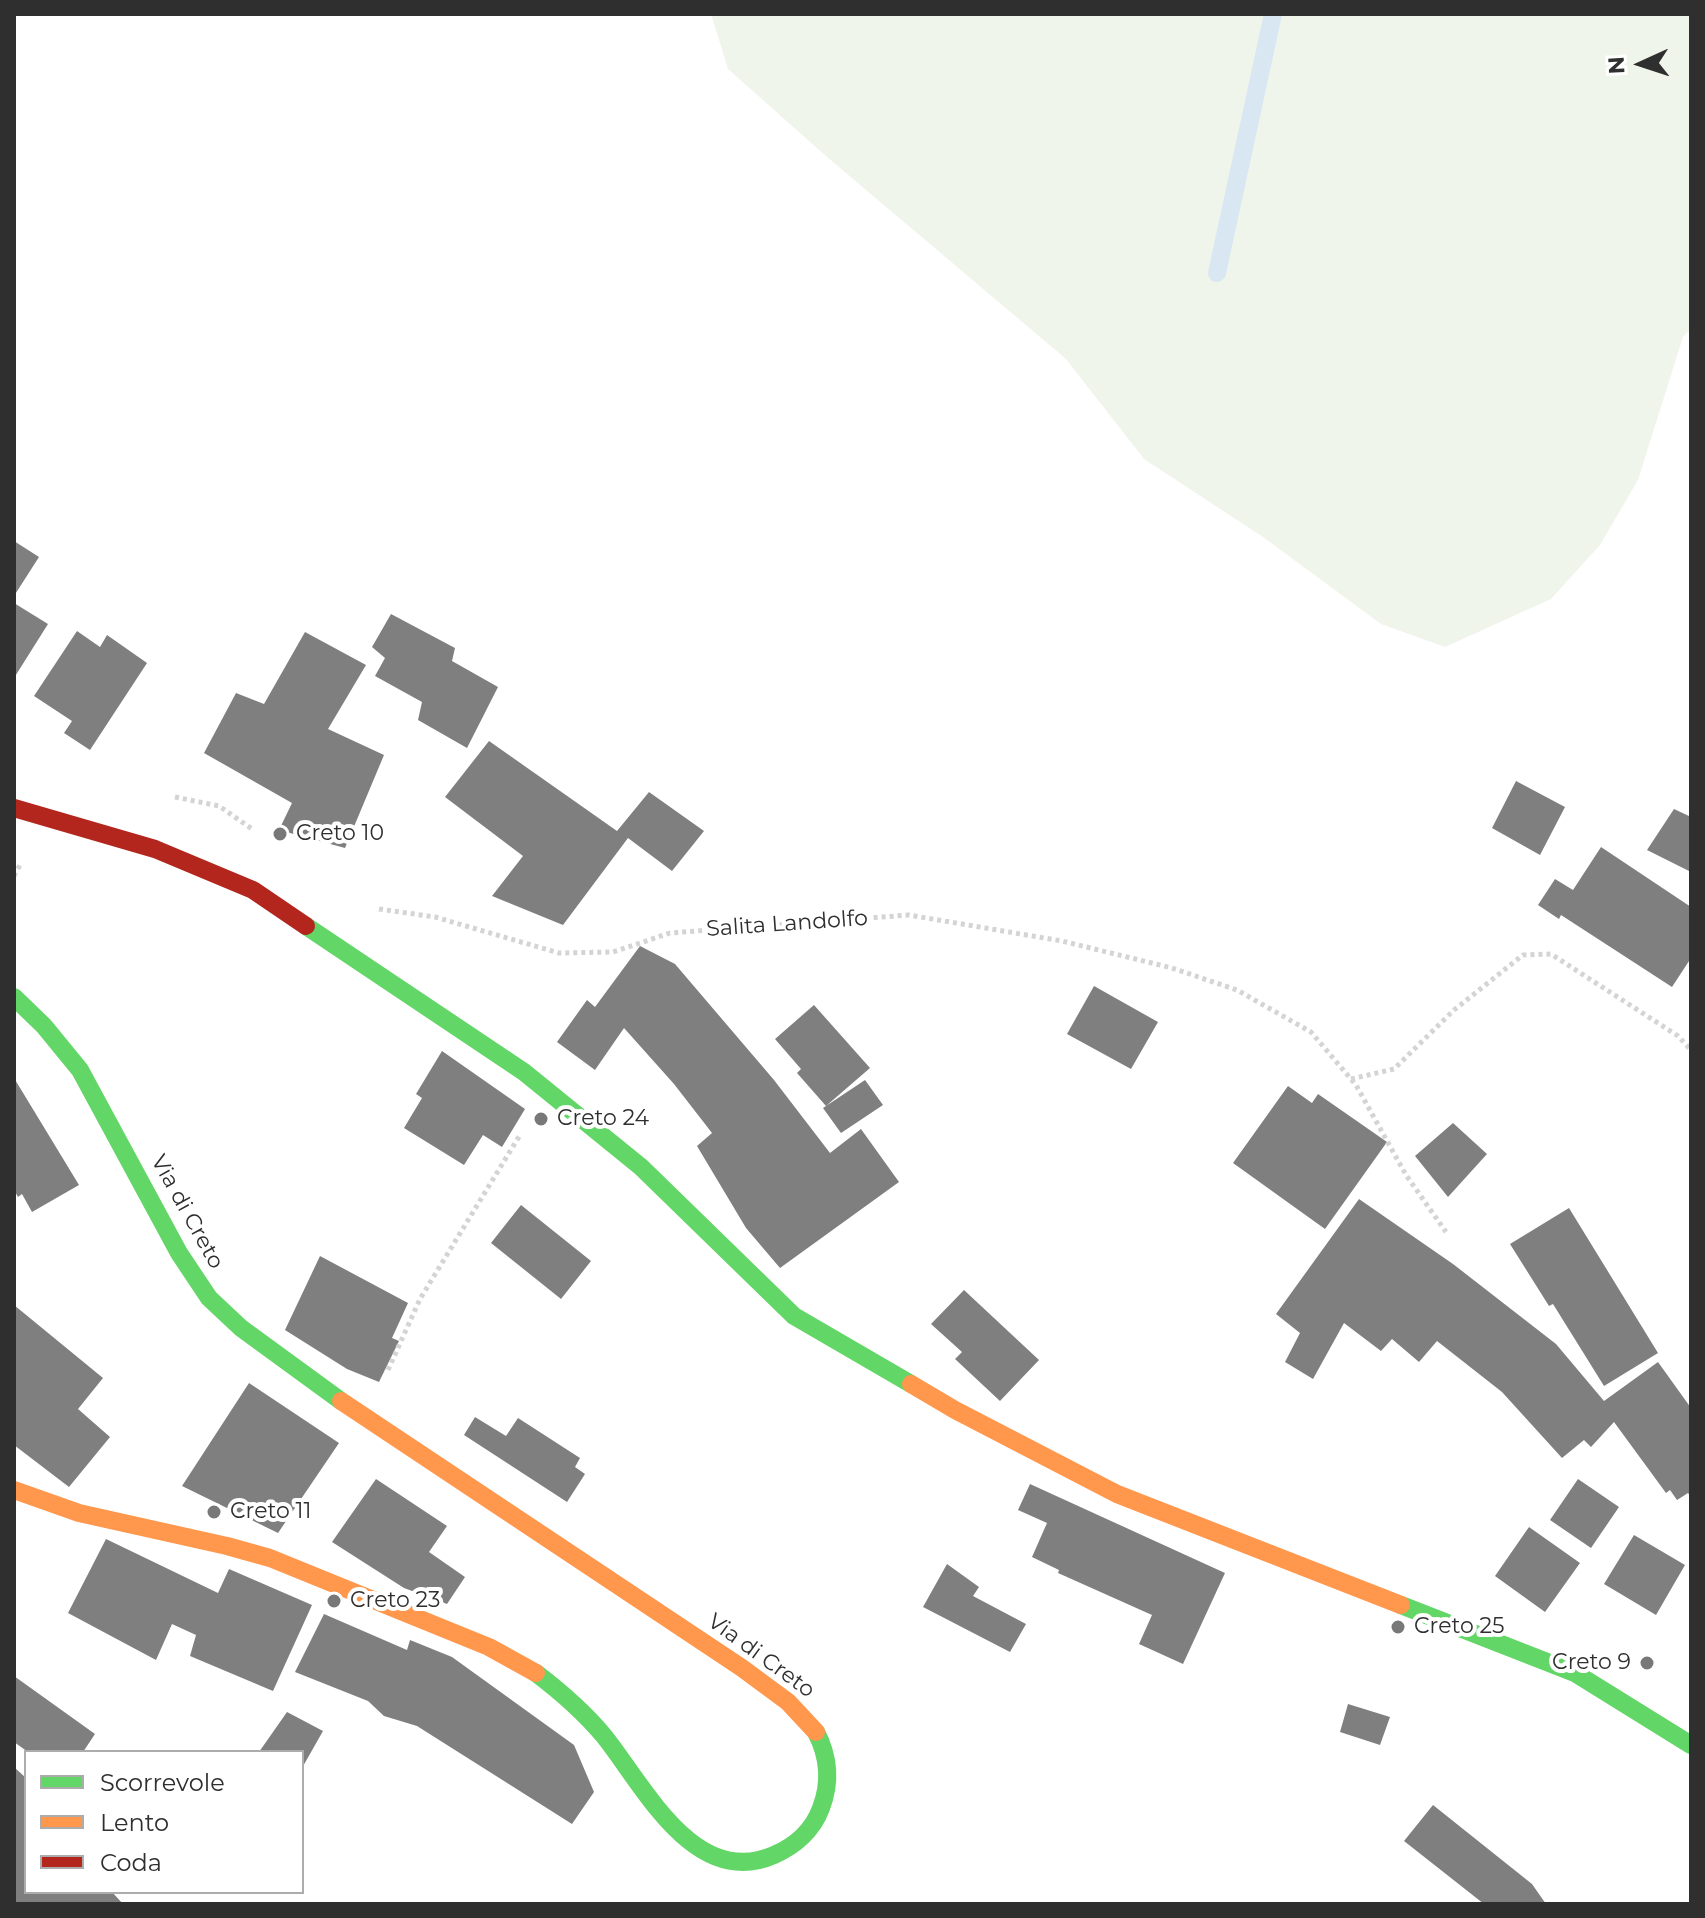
<!DOCTYPE html>
<style>
body{margin:0}
#map{position:relative;width:1705px;height:1918px;overflow:hidden;background:#fff;font-family:Montserrat,sans-serif}
canvas{display:block}
.frame{position:absolute;inset:0;border:16px solid #2f2f2f;pointer-events:none}
.legend{position:absolute;left:24px;top:1750px;width:280px;height:144px;box-sizing:border-box;background:#fff;border:2px solid #acacac;margin:0;padding:10px 14px;list-style:none;font-size:24px;color:#2f2f2f}
.legend li{display:flex;align-items:center;gap:16px;height:40px}
.legend b{width:40px;border:2px solid #acacac}
.north{position:absolute;left:1601px;top:24px;width:80px;height:80px;-webkit-text-stroke:6px #fff;paint-order:stroke;rotate:267deg;font-size:22px;font-weight:700;line-height:32px;text-align:center;color:#2f2f2f}
.north::after{content:'';display:block;margin:auto;width:28px;height:36px;background:#2f2f2f;clip-path:polygon(50% 0,100% 100%,50% 72%,0 100%)}
</style>
<div id="map">
<canvas width="1705" height="1918"></canvas>
<div class="frame"></div>
<ul class="legend">
<li><b style="height:10px;background:#63d668"></b>Scorrevole</li>
<li><b style="height:10px;background:#ff974d"></b>Lento</li>
<li><b style="height:10px;background:#b3261e"></b>Coda</li>
</ul>
<div class="north">N</div>
</div>
<script>
const ctx = document.querySelector('canvas').getContext('2d');
ctx.lineJoin = 'round';
function paint(path, color) { ctx.fillStyle = color; ctx.fill(path, 'evenodd'); }
function stroke(path, color, width, dash) { ctx.strokeStyle = color; ctx.lineWidth = width; ctx.lineCap = dash ? 'butt' : 'round'; ctx.setLineDash(dash || []); ctx.stroke(path); }
function write(font, color, halo, rows, align = 'center') {
  ctx.font = font + ' Montserrat,sans-serif'; ctx.lineWidth = 8; ctx.setLineDash([]); ctx.textBaseline = 'middle'; ctx.strokeStyle = halo; ctx.fillStyle = color; for (const [text, x, y, turn = 0] of rows) {
    ctx.save(); ctx.translate(x, y); ctx.rotate((+turn || 0) * Math.PI / 180); ctx.textAlign = isNaN(turn) ? turn : align; if (halo) ctx.strokeText(text, 0, 0); ctx.fillText(text, 0, 0); ctx.restore();
  }
}
paint(new Path2D(`
 M711,14H1691V329L1683,337L1638,480L1600,545L1551,599L1445,647L1381,624L1263,537L1144,459L1066,359L827,157L728,69Z`), '#f0f5ec');
stroke(new Path2D(`
 M1217,273L1273,14`), '#d9e7f2', 18);
paint(new Path2D(`
 M14,541L39,557L14,596Z
 M14,603L48,624L14,678Z
 M391,614L455,648L452,661L498,687L467,748L418,720L422,702L375,676L385,658L372,647Z
 M77,631L100,647L107,635L147,663L90,750L64,733L72,721L34,696Z
 M305,632L366,665L328,729L384,755L345,848L279,830L292,803L204,753L236,693L264,704Z
 M489,741L617,831L649,792L704,831L672,871L628,838L563,925L492,896L523,856L445,797Z
 M1516,781L1565,807L1540,855L1492,828Z
 M1674,809L1691,817V872L1647,850Z
 M1601,847L1691,907V958L1672,987L1561,915L1559,919L1538,905L1555,879L1573,890Z
 M640,946L675,964L774,1080L830,1153L861,1129L899,1182L780,1268L746,1228L697,1146L712,1133L674,1084L624,1028L595,1070L557,1042L587,1000L595,1007Z
 M1094,986L1158,1022L1131,1069L1067,1034Z
 M814,1005L870,1068L826,1106L797,1073L801,1069L775,1039Z
 M442,1051L525,1109L502,1147L483,1135L464,1165L404,1128L422,1098L416,1094Z
 M14,1078L79,1185L32,1212L22,1194L18,1197L14,1190Z
 M865,1080L883,1105L841,1133L823,1108Z
 M1288,1086L1312,1103L1318,1094L1387,1142L1325,1229L1233,1163Z
 M1453,1123L1487,1154L1448,1197L1415,1156Z
 M1359,1199L1453,1264L1556,1344L1604,1401L1658,1362L1691,1408V1497L1688,1493L1677,1500L1670,1490L1666,1493L1614,1422L1591,1447L1584,1440L1562,1458L1502,1392L1437,1341L1419,1362L1392,1339L1381,1351L1344,1323L1313,1379L1285,1362L1300,1333L1276,1314Z
 M521,1205L591,1261L561,1299L491,1243Z
 M1569,1208L1658,1353L1604,1386L1553,1304L1549,1306L1510,1244Z
 M320,1256L408,1303L392,1338L399,1341L379,1382L347,1369L285,1330Z
 M964,1290L1039,1360L1000,1401L955,1359L962,1352L931,1324Z
 M14,1305L103,1378L78,1409L110,1437L69,1487L14,1445Z
 M249,1383L339,1443L278,1533L182,1486Z
 M475,1417L506,1436L518,1418L580,1458L575,1467L585,1474L567,1502L464,1435Z
 M376,1479L447,1526L429,1552L465,1577L447,1604L404,1588L332,1542Z
 M1578,1479L1619,1507L1591,1548L1550,1520Z
 M1030,1484L1225,1573L1183,1664L1139,1644L1152,1615L1058,1573L1059,1570L1032,1557L1047,1523L1018,1510Z
 M1529,1527L1580,1563L1545,1612L1495,1576Z
 M1634,1535L1685,1565L1656,1615L1604,1584Z
 M106,1539L218,1593L229,1569L312,1605L273,1691L190,1656L196,1635L172,1624L156,1660L68,1613Z
 M947,1564L979,1587L973,1596L1026,1624L1010,1652L923,1607Z
 M324,1614L407,1650L410,1640L452,1657L574,1745L594,1792L572,1824L417,1726L384,1716L368,1701L295,1672Z
 M14,1676L95,1734L83,1752H28L14,1742Z
 M1348,1704L1390,1717L1380,1745L1340,1732Z
 M287,1712L323,1731L302,1768V1752H259Z
 M14,1767L26,1778V1892H112L123,1904H16L14,1896Z
 M1433,1805L1532,1884L1546,1904H1484L1404,1841Z`), '#7f7f7f');
stroke(new Path2D(`
 M175,797L219,806L252,829
 M14,876L21,863
 M379,909L435,917L559,953L613,952L670,933L909,915L1062,941L1172,968L1237,990L1311,1032L1356,1085L1406,1175L1446,1232
 M1351,1079L1394,1069L1454,1010L1523,955L1551,954L1678,1036L1691,1050
 M388,1370L420,1299L520,1135`), '#d4d4d4', 5, [4, 4]);
stroke(new Path2D(`
 M306,926L524,1072L641,1167L794,1316L911,1384
 M14,997L44,1026L80,1070L179,1253L209,1298L241,1328L341,1401
 M1401,1605L1575,1673L1691,1745
 M536,1673C561,1692 584,1712 604,1736C644,1786 695,1890 774,1855C795,1846 813,1830 821,1808C831,1782 829,1757 816,1732`), '#63d668', 18);
stroke(new Path2D(`
 M911,1384L955,1410L1117,1494L1401,1605
 M341,1401L742,1668L788,1702L816,1732
 M14,1490L79,1513L227,1546L270,1558L489,1647L536,1673`), '#ff974d', 18);
stroke(new Path2D(`
 M14,808L155,849L253,890L306,926`), '#b3261e', 18);
for (const [x, y, r, color] of [
 [280,834,8,"#787878"],
 [541,1119,8,"#787878"],
 [214,1512,8,"#787878"],
 [334,1601,8,"#787878"],
 [1398,1627,8,"#787878"],
 [1647,1663,8,"#787878"]
]) { const dot = new Path2D(); dot.arc(x, y, r, 0, 2 * Math.PI); ctx.fillStyle = color; ctx.fill(dot); stroke(dot, '#fff', 3); }
write('22px', '#2f2f2f', '#fff', [
 ["Creto 10",296,834],
 ["Creto 24",557,1119],
 ["Creto 11",230,1512],
 ["Creto 23",350,1601],
 ["Creto 25",1414,1627],
 ["Creto 9",1631,1663,"right"]
], 'left');
write('22px', '#2f2f2f', '#fff', [
 ["Salita Landolfo",787,924,-4],
 ["Via di Creto",187,1212,61],
 ["Via di Creto",761,1656,36]
]);
</script>
